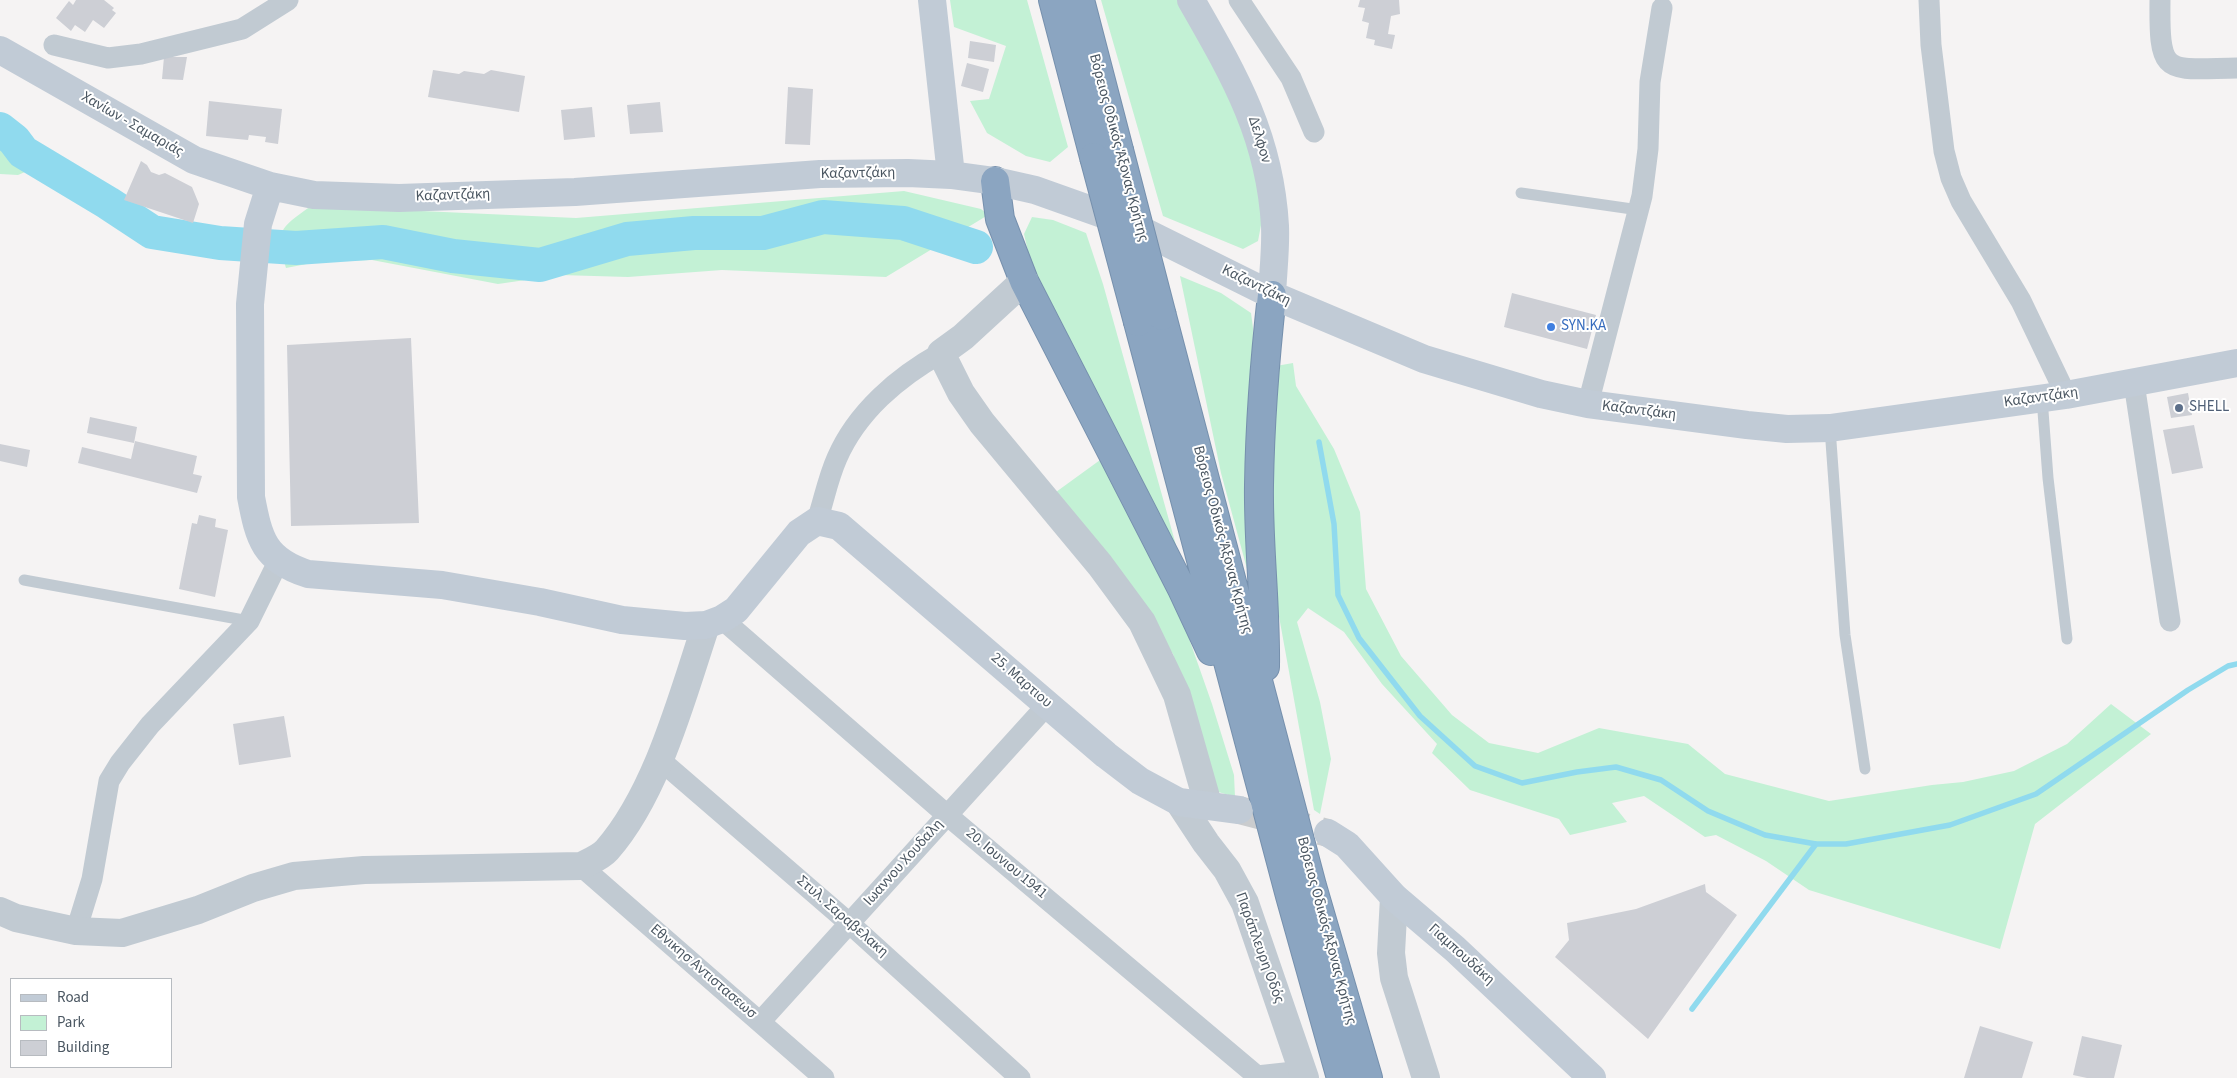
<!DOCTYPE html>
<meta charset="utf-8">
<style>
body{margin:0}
#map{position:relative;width:2237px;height:1078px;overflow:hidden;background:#f5f3f3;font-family:"Source Sans 3",sans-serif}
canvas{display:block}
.legend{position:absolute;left:10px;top:978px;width:162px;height:90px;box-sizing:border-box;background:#fff;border:1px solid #b7bbc0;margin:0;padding:6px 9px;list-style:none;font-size:15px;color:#4a5661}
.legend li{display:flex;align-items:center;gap:10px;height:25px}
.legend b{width:25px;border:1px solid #b7bbc0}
</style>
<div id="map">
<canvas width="2237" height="1078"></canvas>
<ul class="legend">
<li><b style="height:6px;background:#c1cbd6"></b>Road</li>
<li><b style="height:14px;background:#c3f1d5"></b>Park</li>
<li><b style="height:14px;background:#cdcfd5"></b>Building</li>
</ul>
</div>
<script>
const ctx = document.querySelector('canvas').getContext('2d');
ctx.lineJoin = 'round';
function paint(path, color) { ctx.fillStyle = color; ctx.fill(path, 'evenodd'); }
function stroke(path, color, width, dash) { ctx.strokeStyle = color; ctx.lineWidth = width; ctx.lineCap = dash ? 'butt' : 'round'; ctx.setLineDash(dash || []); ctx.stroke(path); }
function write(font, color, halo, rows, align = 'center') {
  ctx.font = font + ' "Source Sans 3",sans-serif'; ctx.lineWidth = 4; ctx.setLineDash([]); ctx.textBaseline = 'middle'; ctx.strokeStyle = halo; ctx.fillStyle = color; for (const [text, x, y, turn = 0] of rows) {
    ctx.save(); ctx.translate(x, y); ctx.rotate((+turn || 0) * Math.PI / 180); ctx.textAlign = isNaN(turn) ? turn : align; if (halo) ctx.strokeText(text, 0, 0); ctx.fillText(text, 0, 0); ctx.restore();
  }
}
paint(new Path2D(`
 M950,0H1027L1068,147L1050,162L1026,156L987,133L970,101L989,99L1006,46L954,27Z
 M1101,0H1183L1233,95L1257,178L1262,220L1258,241L1243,249L1163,216Z
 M23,138L51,161L18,175L0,174V143Z
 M904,191L981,209L988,215L886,277L722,270L628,277L560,275L498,284L372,260L317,262L286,268C275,230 279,229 311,206L576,218Z
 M1032,217L1053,220L1086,233L1103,284L1179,556L1033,273L1024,234Z
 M1180,276L1221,293L1251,313L1253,328L1250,580L1221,473Z
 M1293,363L1296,386L1334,449L1360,512L1366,589L1401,656L1452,715L1489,743L1538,753L1599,728L1688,744L1725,774L1829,801L1932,785L1963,782L2014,771L2067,744L2111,704L2151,734L2035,824L2000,949L1809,890L1766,861L1716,835L1705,837L1644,796L1612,803L1627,822L1570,835L1559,819L1470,790L1432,753L1437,744L1382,684L1344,632L1308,608L1297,622L1320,702L1331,759L1320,814L1314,810L1269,561L1276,366Z
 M1107,455L1172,590L1212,704L1234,775L1235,797L1212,790L1173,654L1056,492Z`), '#c3f1d5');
stroke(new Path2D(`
 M1319,442L1334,524L1338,595L1359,638L1420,716L1475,766L1522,783L1577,772L1616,767L1661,780L1708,811L1765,835L1816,844H1846L1950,825L2036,794L2188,690L2228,666L2237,664
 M1692,1009L1816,844`), '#90daee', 5.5);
stroke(new Path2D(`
 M0,129L14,140L23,152L108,203L152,232L220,243L296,248L383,242L453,256L540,265L627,239L694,233H763L823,217L903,223L976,247`), '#90daee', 34);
paint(new Path2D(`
 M76,0H104L114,8L112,10L116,13L104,28L93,20L85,32L75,25L71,31L56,18L69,1L73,5Z
 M1360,0H1399L1400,14L1391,16L1388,34L1395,35L1392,49L1374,45L1375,40L1366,38L1369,23L1362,21L1365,8L1358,7Z
 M970,41L996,45L994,62L968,58Z
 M164,57H187L183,80L162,79Z
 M967,63L989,69L983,92L961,86Z
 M433,70L459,74L464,71L484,74L491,70L525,76L519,112L428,97Z
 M788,87L813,89L810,145L785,144Z
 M209,101L282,109L278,144L265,142L266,137L249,135L248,140L206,136Z
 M660,102L663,132L630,134L627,105Z
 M592,107L595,137L564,140L561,110Z
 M141,161L147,165L151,172L159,175L165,173L192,187L199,204L193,223L124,200Z
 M1512,293L1596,315L1587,349L1504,327Z
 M411,338L419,523L291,526L287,345Z
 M2188,393L2192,415L2171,418L2167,397Z
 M90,417L137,427L134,443L87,433Z
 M2194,425L2203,468L2172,474L2163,430Z
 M135,441L197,456L193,474L202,476L197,493L78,463L82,447L131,459Z
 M0,444L30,450L27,467L0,461Z
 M199,515L216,519L215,527L228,530L215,597L179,589L192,523L197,524Z
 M284,716L291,757L239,765L233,724Z
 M1705,884L1706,892L1737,915L1648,1039L1555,957L1569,940L1567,923L1636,909Z
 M1980,1026L2033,1042L2022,1078H1964Z
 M2082,1036L2122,1045L2114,1078H2087L2073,1075Z`), '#cdcfd5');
stroke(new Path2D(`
 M1239,810L1328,833`), '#caccce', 28, [28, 14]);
const motorway = new Path2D(`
 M1053,0L1094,157
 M1080,0L1119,150
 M995,181L1000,219L1024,281L1182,589L1211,651
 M1162,316L1312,886L1368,1078
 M1138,322L1290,896L1341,1078
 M1265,667C1266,606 1258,545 1259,485C1260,421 1265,358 1272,295`);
stroke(motorway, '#7690ad', 30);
stroke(new Path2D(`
 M1521,193L1639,210
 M2042,398L2048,478L2067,639
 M1830,428L1845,635L1865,769
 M24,580L249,621`), '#c1cad2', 11);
stroke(new Path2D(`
 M1239,0L1291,78L1314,132
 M1929,0L1931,45L1944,151L1951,178L1961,201L2021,301L2066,395
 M2160,0C2159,78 2165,69 2237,68
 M54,45L108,58L141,54L242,29L288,0
 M2134,383L2170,621
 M1588,404L1642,196L1648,149L1650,82L1662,8
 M817,521C824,500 828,478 837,458C857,412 898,377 941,353
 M722,619L947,815L1257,1076L1303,1071
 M659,759L849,923L1020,1078
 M581,866L824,1078
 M76,931L92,879L109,781L120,763L150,725L249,621L279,560
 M760,1022L1048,704`), '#c1cad2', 21);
stroke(new Path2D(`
 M1024,281L963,337L941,353L961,393L982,423L1100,565L1142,622L1177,695L1208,804
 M1179,802L1206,843L1227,870L1245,903L1305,1078
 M1394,897L1391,953L1394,978L1426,1078
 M0,911L16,918L76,931L122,933L198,910L253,888L294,876L364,870L581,866C589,862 601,857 607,850C657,793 682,697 706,625`), '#c1cad2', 28);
stroke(new Path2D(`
 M932,0L951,175
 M1191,0C1234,75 1270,136 1275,226C1276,249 1273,272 1272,295
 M0,50L194,160L270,186L314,195L399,198L575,192L820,174L908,173L951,175L995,181L1035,190L1125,222L1272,295L1424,359L1541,394L1588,404L1747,425L1787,429L1830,428L2066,395L2237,363
 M270,186L258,224L250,304L251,497C259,539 264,560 308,574L442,585L540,602L622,620L685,626L706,625L722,619L736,610L799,533L817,521L839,526L1106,755L1140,781L1179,802L1239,810
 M1328,833L1347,845L1394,897L1455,949L1592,1078`), '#c1cbd6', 28);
stroke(motorway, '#8ba5c1', 28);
const motorwayBridge = new Path2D(`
 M1119,150L1162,316
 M1094,157L1138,322`);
stroke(motorwayBridge, '#7690ad', 30, []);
stroke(motorwayBridge, '#8ba5c1', 28);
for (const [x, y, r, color] of [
 [1551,327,5,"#3f7fe0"],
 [2179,408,5,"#5c6f8a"]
]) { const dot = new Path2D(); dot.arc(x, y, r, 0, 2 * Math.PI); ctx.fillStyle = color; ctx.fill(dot); stroke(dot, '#fff', 2); }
write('15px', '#4a5661', '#fff', [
 ["Χανίων - Σαμαριάς",132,125,30],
 ["Δελφον",1259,140,73],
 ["Βόρειος Οδικός Άξονας Κρήτης",1118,148,75],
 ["Καζαντζάκη",858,174,-1],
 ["Καζαντζάκη",453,196,-2],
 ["Καζαντζάκη",1256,286,26],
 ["Καζαντζάκη",2041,398,-8],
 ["Καζαντζάκη",1639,411,7],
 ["Βόρειος Οδικός Άξονας Κρήτης",1222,540,75],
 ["25. Μαρτιου",1021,681,41],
 ["Ιωαννου Χουδαλη",904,863,-48],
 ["20. Ιουνιου 1941",1006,864,40],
 ["Στυλ. Σαραβελακη",842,917,41],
 ["Βόρειος Οδικός Άξονας Κρήτης",1326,931,75],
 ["Παράπλευρη Οδός",1259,948,70],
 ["Γιαμπουδάκη",1461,955,42],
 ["Εθνικησ Αντιστασεωσ",703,972,41]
]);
write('15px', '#366cbe', '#fff', [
 ["SYN.KA",1561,327]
], 'left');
write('15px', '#4e5e75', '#fff', [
 ["SHELL",2189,408]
], 'left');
</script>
